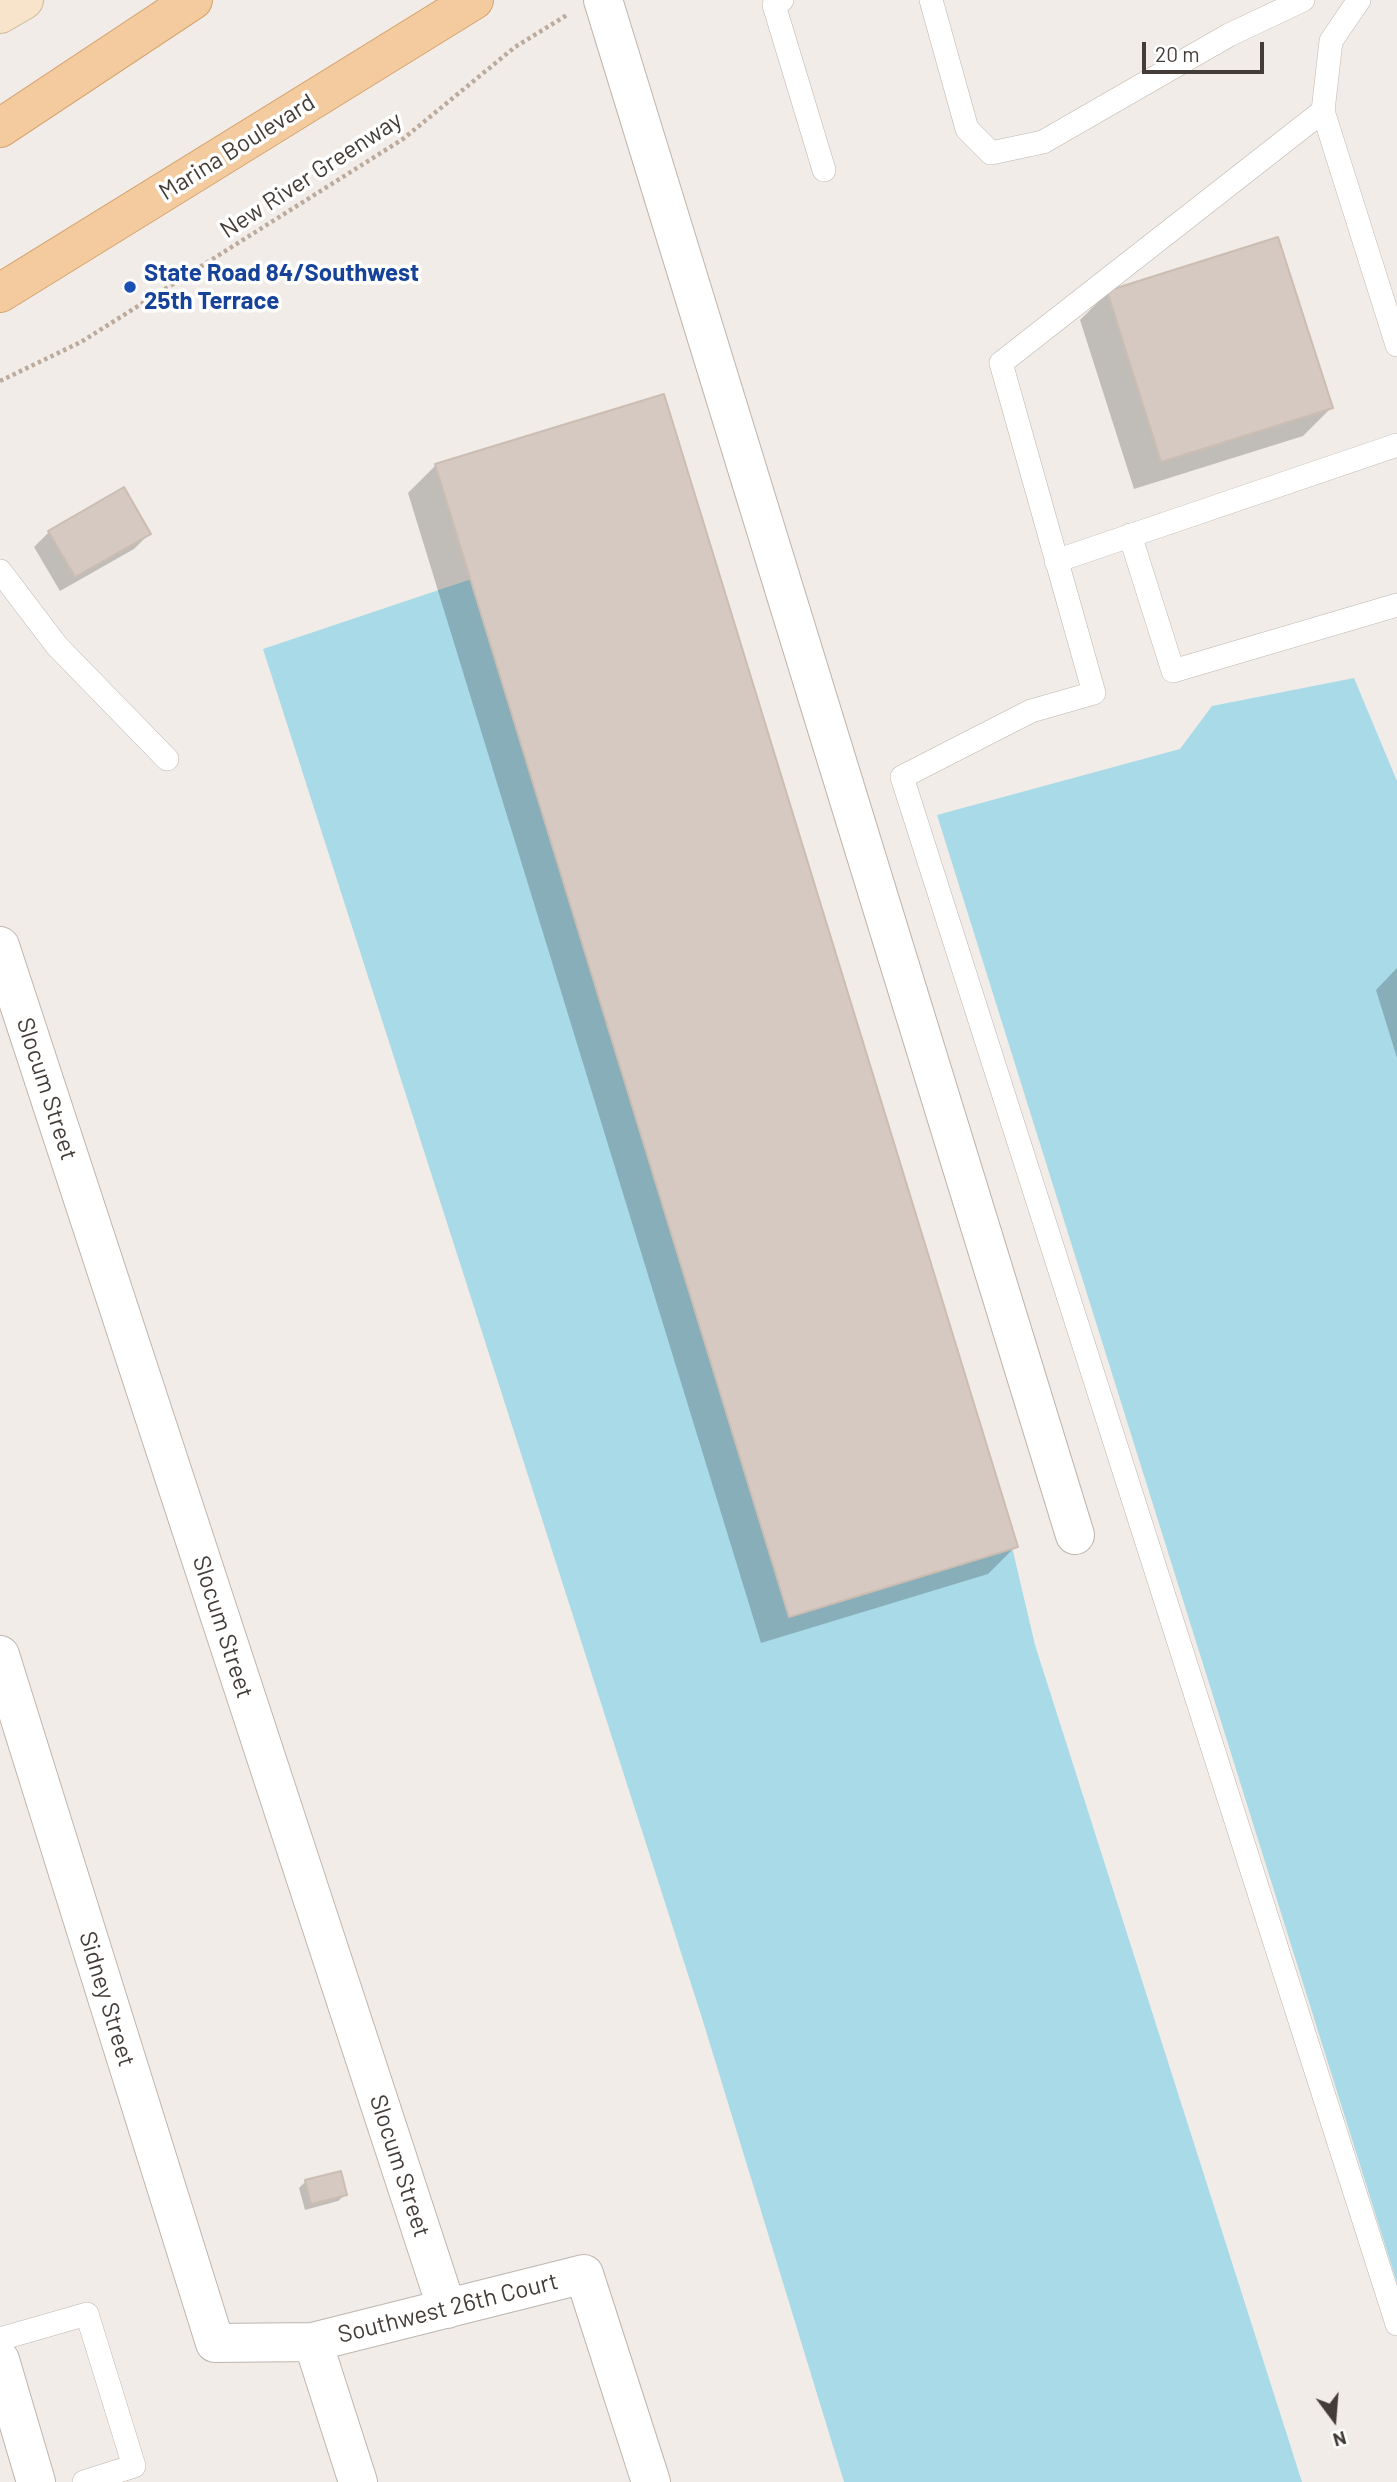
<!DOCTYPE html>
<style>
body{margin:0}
#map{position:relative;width:1397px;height:2482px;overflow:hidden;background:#f1ece7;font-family:Barlow,sans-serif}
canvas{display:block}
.north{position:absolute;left:1299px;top:2384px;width:70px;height:70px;-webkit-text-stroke:5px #fff;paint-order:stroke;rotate:164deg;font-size:19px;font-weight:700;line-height:28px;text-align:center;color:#443c37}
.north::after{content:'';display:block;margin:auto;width:24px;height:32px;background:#443c37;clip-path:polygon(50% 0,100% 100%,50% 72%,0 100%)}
.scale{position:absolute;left:1142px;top:42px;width:122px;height:32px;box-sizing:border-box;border:4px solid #443c37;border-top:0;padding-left:9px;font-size:21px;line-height:24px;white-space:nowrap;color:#443c37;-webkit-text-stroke:5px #fff;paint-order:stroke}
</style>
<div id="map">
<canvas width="1397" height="2482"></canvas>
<div class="north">N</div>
<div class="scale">20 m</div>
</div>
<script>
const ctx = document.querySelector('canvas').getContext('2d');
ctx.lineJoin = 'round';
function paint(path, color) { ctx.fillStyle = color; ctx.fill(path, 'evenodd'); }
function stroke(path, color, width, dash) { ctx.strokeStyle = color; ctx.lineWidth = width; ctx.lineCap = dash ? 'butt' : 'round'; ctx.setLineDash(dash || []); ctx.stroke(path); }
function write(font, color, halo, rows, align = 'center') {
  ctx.font = font + ' Barlow,sans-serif'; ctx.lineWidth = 7; ctx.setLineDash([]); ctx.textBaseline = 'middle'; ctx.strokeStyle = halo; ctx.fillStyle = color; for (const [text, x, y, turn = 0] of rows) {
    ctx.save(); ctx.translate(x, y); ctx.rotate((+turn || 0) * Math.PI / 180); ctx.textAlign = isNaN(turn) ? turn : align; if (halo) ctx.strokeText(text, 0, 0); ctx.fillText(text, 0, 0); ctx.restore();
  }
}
paint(new Path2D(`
 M686,507L1012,1547L1035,1645L1302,2482H844L702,2018L263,649Z
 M1354,678L1397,781V2283L937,815L1180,749L1212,706Z`), '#a9dae8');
paint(new Path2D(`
 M1108,292L1331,408L1303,436L1134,489L1080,320Z
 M436,465L1016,1546L988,1574L761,1643L408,493Z
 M123,490L149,534L134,549L60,591L34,547L49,532Z
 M1397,968V1058L1376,990Z
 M306,2181L345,2195L338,2201L305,2210L299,2188Z`), '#0003');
const building = new Path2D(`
 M1278,237L1333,408L1161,462L1107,291Z
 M664,394L1018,1547L789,1617L435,464Z
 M124,487L151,534L75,577L48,531Z
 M341,2171L347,2195L311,2204L305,2180Z`);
paint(building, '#d5c9c1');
stroke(building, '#ccbdb2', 2);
const service = new Path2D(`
 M782,0L774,5L824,170
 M931,0L967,129L991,153L1043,142L1229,35L1303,0
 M1359,0L1331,41L1323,111L1397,345
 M1323,111L1001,363L1094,693L1031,711L902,777L1397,2324
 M1130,535L1173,671L1397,605
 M1056,561L1397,445
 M0,571L57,646L167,759
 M0,2339L87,2314L134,2466L84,2482`);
const minor = new Path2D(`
 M603,0L1075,1535
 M0,946L447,2309
 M0,1655L215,2343L313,2342L584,2274L651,2482
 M313,2342L358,2482
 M0,2360L36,2482`);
const secondary = new Path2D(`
 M0,14L24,0`);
const primary = new Path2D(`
 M0,128L193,0
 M0,293L474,0`);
stroke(service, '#bfb5ae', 24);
stroke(minor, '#bfb5ae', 40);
stroke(secondary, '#cfb99d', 40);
stroke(primary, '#d6a470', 40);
stroke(new Path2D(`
 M0,381L81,342L403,139L515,47L567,15`), '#bcab9d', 4.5, [3.5, 3.5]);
stroke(service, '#fff', 23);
stroke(minor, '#fff', 38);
stroke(secondary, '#f8e4ca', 38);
stroke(primary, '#f3cb9e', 38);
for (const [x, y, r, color] of [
 [130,287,7,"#1a4fb4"]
]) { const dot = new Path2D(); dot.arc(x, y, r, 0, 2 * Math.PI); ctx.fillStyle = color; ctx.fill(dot); stroke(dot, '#fff', 2.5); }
write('24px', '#443c37', '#fff', [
 ["Marina Boulevard",237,147,-32],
 ["New River Greenway",311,175,-33],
 ["Slocum Street",47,1089,72],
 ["Slocum Street",223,1627,72],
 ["Sidney Street",107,1999,73],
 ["Slocum Street",400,2166,72],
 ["Southwest 26th Court",448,2308,-14]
]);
write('bold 24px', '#164399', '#fff', [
 ["State Road 84/Southwest",144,273],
 ["25th Terrace",144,301]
], 'left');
</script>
